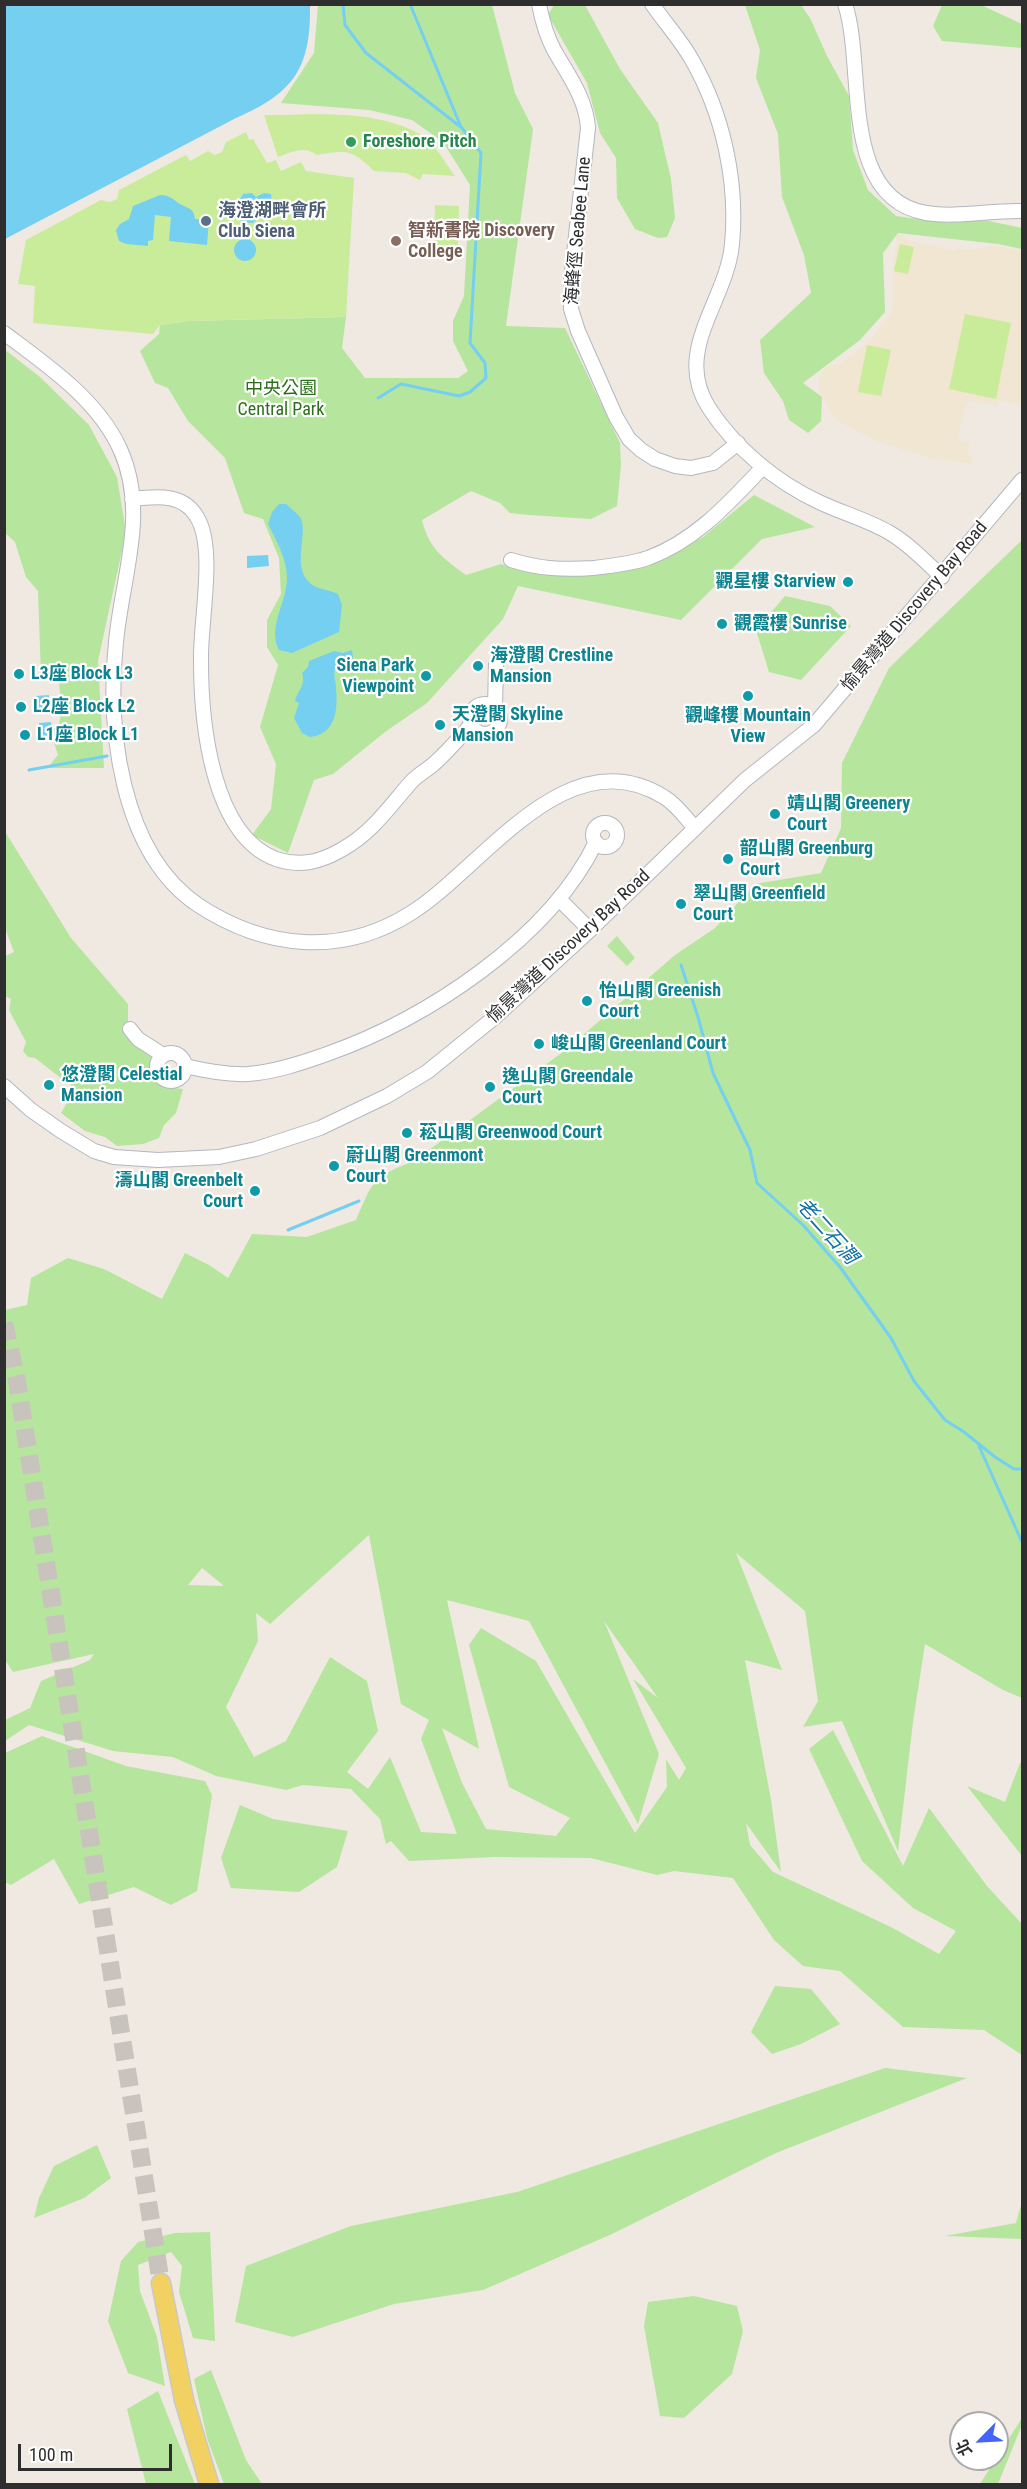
<!DOCTYPE html>
<meta charset="utf-8">
<style>
body{margin:0}
#map{position:relative;width:1027px;height:2489px;overflow:hidden;background:#efe9e1;font-family:"Roboto Condensed","Noto Sans TC",sans-serif}
canvas{display:block}
.frame{position:absolute;inset:0;border:6px solid #2e2e2e;pointer-events:none}
.north{position:absolute;left:949px;top:2411px;width:60px;height:60px;box-sizing:border-box;background:#fff;border:2px solid #ababab;border-radius:50%;rotate:246deg;font-size:16px;font-weight:700;line-height:24px;text-align:center;color:#2e2e2e}
.north::after{content:'';display:block;margin:auto;width:21px;height:27px;background:#4264fb;clip-path:polygon(50% 0,100% 100%,50% 72%,0 100%)}
.scale{position:absolute;left:18px;top:2444px;width:154px;height:27px;box-sizing:border-box;border:3px solid #2e2e2e;border-top:0;padding-left:8px;font-size:18px;line-height:21px;white-space:nowrap;color:#2e2e2e;-webkit-text-stroke:4px #fff;paint-order:stroke}
</style>
<div id="map">
<canvas width="1027" height="2489"></canvas>
<div class="frame"></div>
<div class="north">北</div>
<div class="scale">100 m</div>
</div>
<script>
const ctx = document.querySelector('canvas').getContext('2d');
ctx.lineJoin = 'round';
function paint(path, color) { ctx.fillStyle = color; ctx.fill(path, 'evenodd'); }
function stroke(path, color, width, dash) { ctx.strokeStyle = color; ctx.lineWidth = width; ctx.lineCap = dash ? 'butt' : 'round'; ctx.setLineDash(dash || []); ctx.stroke(path); }
function write(font, color, halo, rows, align = 'center') {
  ctx.font = font + ' "Roboto Condensed","Noto Sans TC",sans-serif'; ctx.lineWidth = 4.5; ctx.setLineDash([]); ctx.textBaseline = 'middle'; ctx.strokeStyle = halo; ctx.fillStyle = color; for (const [text, x, y, turn = 0] of rows) {
    ctx.save(); ctx.translate(x, y); ctx.rotate((+turn || 0) * Math.PI / 180); ctx.textAlign = isNaN(turn) ? turn : align; if (halo) ctx.strokeText(text, 0, 0); ctx.fillText(text, 0, 0); ctx.restore();
  }
}
paint(new Path2D(`
 M892,230L909,240L955,251L956,248L964,250L996,246L1022,251V405L999,400L997,406L967,401L957,440L970,443L967,456L973,458L972,464L929,458L877,441L836,420L820,393L818,380L822,371L828,366L841,363L868,343L891,314L894,299L893,261L897,241Z`), '#f0e6d1');
paint(new Path2D(`
 M318,5H492L515,93L533,129L506,326L565,328L620,443L621,465L617,506L591,519L529,515L510,513L500,503L471,491L422,520C429,549 444,559 466,575L501,564L525,572L602,574L647,566L703,537L754,495L815,527L762,539L681,620L518,586L503,619L427,703L385,732L333,774L314,780L288,853L252,835L271,809L276,764L260,727L278,665L267,647V620L281,594L279,558L263,519L244,513L225,458L188,421L168,388L155,383L140,351L159,334L160,325L188,321L346,317L342,348L365,378H458L468,371L453,341V321L464,296L470,185L443,142L412,120L369,110L281,103L314,53Z
 M554,5H585L620,69L658,123L671,179L675,218L667,237L658,238L635,229L617,198L616,158L600,133L587,83L548,15Z
 M745,5H801L810,18L827,56L849,96L853,150L868,190L896,216L932,221H989L1022,228V249L998,244L898,233L883,253L885,312L860,340L803,383L822,397L821,421L808,433L789,420L783,401L764,373L760,340L811,293L804,255L782,197L778,134L756,78L760,50Z
 M942,5H981L1022,24V48L942,41L933,26Z
 M4,349L40,377L89,425L117,477L126,532L98,661L104,768H47L58,755L53,739C64,720 61,703 59,682L41,676L38,591L26,577L15,542L5,533Z
 M1022,540V1698L1003,1690L925,1644L913,1722L898,1851L842,1721L803,1727L818,1701L805,1611L736,1553L782,1670L745,1660L771,1800L781,1872L746,1823L750,1845L773,1872L891,1927L939,1954L956,1931L913,1908L862,1861L809,1749L833,1730L903,1866L929,1808L987,1886L1021,1923L1022,1894V2055L984,2030L903,2027L840,1971L803,1966L774,1940L733,1878L674,1871L657,1875L591,1858L495,1857L409,1861L391,1841L386,1844L380,1819L351,1789L303,1785L286,1790L216,1776L173,1757L113,1751L29,1725L5,1741V1720L30,1708L41,1681L90,1660L94,1654L13,1672L5,1660V1310L27,1305L31,1278L68,1258L104,1269L162,1299L185,1253L209,1265L228,1278L252,1234L307,1237L356,1220C374,1180 371,1178 414,1161L567,1049L675,955L715,928L755,884L821,873L841,828L842,763L889,668ZM369,1535L401,1704L429,1720L421,1739L457,1834L421,1832L390,1757L368,1789L347,1772L378,1731L367,1681L330,1657L286,1741L254,1757L226,1707L258,1641L256,1613L270,1624ZM202,1568L223,1585V1586L188,1585ZM447,1600L529,1621L638,1824L659,1754L604,1621L658,1698L633,1679L686,1768L679,1780L666,1759L667,1787L635,1833L536,1661L481,1628L469,1645L509,1787L570,1818L556,1836L486,1829L462,1783L442,1728L479,1749Z
 M785,596L830,606L851,626L801,680L769,672L756,630Z
 M4,830L71,938L128,1004V1035L154,1058L150,1075L168,1087L183,1089L176,1113L164,1125L159,1138L143,1144L117,1146L105,1137L85,1131L61,1113L75,1089L35,1058L28,1057L23,1051L26,1042L9,1010L11,999L5,996V956L14,952L5,928Z
 M617,936L635,958L627,966L607,946Z
 M42,1736L126,1766L205,1781L212,1795L197,1891L171,1905L134,1887L79,1904L54,1859L11,1885L5,1882V1753Z
 M1020,1763H1022V1856L967,1786L1005,1802Z
 M240,1805L273,1819L348,1831L337,1867L299,1892L231,1888L221,1858Z
 M775,1986L811,1989L840,2024L801,2044L772,2054L751,2032Z
 M885,2068L967,2078L776,2153L612,2234L483,2290L394,2304L293,2337L235,2322L246,2266L351,2226L517,2192Z
 M97,2145L111,2178L84,2198L34,2218L39,2198L54,2166Z
 M1022,2201V2239L945,2236L1016,2223Z
 M210,2232L215,2341L193,2338L179,2292L182,2266L171,2252L138,2265L140,2291L157,2337L165,2386L128,2373L108,2321L121,2261L138,2242L175,2233Z
 M694,2296L737,2306L743,2331L732,2374L684,2418L660,2416L644,2326L648,2302Z
 M211,2370L246,2460L262,2484H224L207,2438L194,2379Z
 M158,2391L195,2484H146L127,2409Z
 M1022,2418V2425L998,2484H980Z`), '#b6e59e');
paint(new Path2D(`
 M264,115C315,115 377,108 423,136C434,142 447,166 455,176L423,174L420,180L406,173L374,171C351,149 348,150 317,155C304,145 292,152 278,157Z
 M246,132L249,140L253,139L267,163L276,160L281,171L301,162L306,171L354,178L346,317L188,321L160,325L153,334L33,323L35,286L18,284L26,240L101,200L110,202L117,199L119,190L186,155L190,161L208,151L215,155L222,152L226,142Z
 M435,205L459,206L458,246L434,245Z
 M900,244L914,247L908,274L894,271Z
 M965,314L1011,323L996,399L949,389Z
 M867,345L891,350L881,396L858,392Z`), '#c9ec9a');
paint(new Path2D(`
 M5,4L310,5C311,68 294,93 236,118L5,239Z
 M252,193L256,197L264,193L271,194L273,209L270,215H260L253,223L242,222L236,215L237,204L243,194Z
 M160,195C171,195 174,201 182,205C190,209 194,209 195,219L209,220L207,245L169,241L171,217L155,215L153,240L148,241V246L126,244L119,241L116,230L120,224L129,219L133,206Z
 M234 250a11 11 0 1 1 22 0a11 11 0 1 1-22 0Z
 M279,504H286C290,508 296,512 300,517C309,531 292,564 308,581C315,590 329,589 338,594L342,605L339,632L292,653L279,650C267,627 287,603 287,578C287,559 276,540 268,524L272,512Z
 M268,555L269,566L247,568V556Z
 M352,650L353,658L335,669C333,676 336,681 336,688C338,710 336,734 310,737L302,733L294,718L299,703L295,701C298,690 306,685 302,673L308,667L309,661L334,651L343,653Z
 M49,695L50,708L37,709L36,696Z
 M51,722L52,728H59L53,738L40,740L39,723Z`), '#75cff0');
stroke(new Path2D(`
 M343,4L345,25L366,53L462,128L481,153L470,343L485,363L486,378L470,392L459,396L401,384L378,398
 M410,4L461,127
 M29,770L107,756
 M681,965L698,1017L713,1073L750,1150L757,1183L803,1225L840,1267L891,1338L914,1381L945,1420L964,1432L995,1457L1014,1469H1022
 M288,1230L359,1201
 M979,1446L1022,1542`), '#75cff0', 3);
stroke(new Path2D(`
 M4,1323L17,1381L161,2283`), '#c8c4bd', 18, [18, 9]);
const minor = new Path2D(`
 M539,4C542,20 546,35 554,50C568,75 586,98 588,128L571,280V309L578,331L616,417L629,439L641,450L655,459L675,466L691,468L713,463L738,443
 M652,4C665,23 681,40 692,60C723,114 738,182 732,244C727,301 672,351 709,408C735,448 776,482 819,502C842,513 868,520 890,533C909,544 926,562 942,577
 M845,4C866,66 838,198 926,213C957,218 991,210 1022,211
 M4,333C47,365 98,400 120,449C149,513 122,576 116,642C107,727 120,852 198,905C265,949 342,957 411,913C483,868 566,736 664,797C676,804 685,817 694,827
 M132,499C158,496 186,493 199,521C215,553 200,624 201,661C201,720 211,835 276,859C300,867 320,862 341,850C372,833 389,807 412,781C420,773 429,769 437,761C449,750 460,737 471,725
 M511,560C539,569 564,570 593,568C611,566 630,564 648,558C695,541 729,503 763,467
 M470 719a15 15 0 1 1 30 0a15 15 0 1 1-30 0Z
 M495,708L496,665
 M593 835a12 12 0 1 1 24 0a12 12 0 1 1-24 0Z
 M559,899L590,930
 M130,1029L138,1039L163,1055
 M157 1067a14 14 0 1 1 28 0a14 14 0 1 1-28 0Z
 M185,1066C206,1071 227,1075 248,1074C275,1072 302,1063 327,1054C426,1019 549,939 596,842
 M4,1086L31,1110L61,1131L94,1151L114,1157L158,1160L219,1157L256,1149L320,1128L387,1096L427,1072L495,1017L590,930L745,780L814,725L1022,480`);
const major = new Path2D(`
 M161,2283L184,2400L209,2484`);
stroke(minor, '#b4b7c1', 16);
stroke(major, '#c9c9c9', 21);
stroke(minor, '#fff', 14);
stroke(major, '#f2d163', 18);
for (const [x, y, r, color] of [
 [351,142,6,"#2e9e5b"],
 [206,221,6,"#5c6f8a"],
 [396,241,6,"#8d6e63"],
 [848,582,6,"#0f9aa8"],
 [722,624,6,"#0f9aa8"],
 [478,666,6,"#0f9aa8"],
 [19,674,6,"#0f9aa8"],
 [426,676,6,"#0f9aa8"],
 [748,696,6,"#0f9aa8"],
 [21,707,6,"#0f9aa8"],
 [440,725,6,"#0f9aa8"],
 [25,735,6,"#0f9aa8"],
 [775,814,6,"#0f9aa8"],
 [728,859,6,"#0f9aa8"],
 [681,904,6,"#0f9aa8"],
 [587,1001,6,"#0f9aa8"],
 [539,1044,6,"#0f9aa8"],
 [49,1085,6,"#0f9aa8"],
 [490,1087,6,"#0f9aa8"],
 [407,1133,6,"#0f9aa8"],
 [334,1166,6,"#0f9aa8"],
 [255,1191,6,"#0f9aa8"]
]) { const dot = new Path2D(); dot.arc(x, y, r, 0, 2 * Math.PI); ctx.fillStyle = color; ctx.fill(dot); stroke(dot, '#fff', 2); }
write('bold 18px', '#27864d', '#fff', [
 ["Foreshore Pitch",363,142]
], 'left');
write('bold 18px', '#4e5e75', '#fff', [
 ["海澄湖畔會所",218,211],
 ["Club Siena",218,232]
], 'left');
write('bold 18px', '#785e54', '#fff', [
 ["智新書院 Discovery",408,231],
 ["College",408,252]
], 'left');
write('18px', '#2e2e2e', '#fff', [
 ["海蜂徑 Seabee Lane",579,231,-85],
 ["愉景灣道 Discovery Bay Road",915,607,-50],
 ["愉景灣道 Discovery Bay Road",569,947,-43]
]);
write('18px', '#2c6e1b', '#fff', [
 ["中央公園",281,389],
 ["Central Park",281,410]
]);
write('bold 18px', '#0d838f', '#fff', [
 ["觀星樓 Starview",836,582,"right"],
 ["觀霞樓 Sunrise",734,624],
 ["海澄閣 Crestline",490,656],
 ["Mansion",490,677],
 ["Siena Park",414,666,"right"],
 ["Viewpoint",414,687,"right"],
 ["L3座 Block L3",31,674],
 ["L2座 Block L2",33,707],
 ["天澄閣 Skyline",452,715],
 ["Mansion",452,736],
 ["觀峰樓 Mountain",748,716,"center"],
 ["View",748,737,"center"],
 ["L1座 Block L1",37,735],
 ["靖山閣 Greenery",787,804],
 ["Court",787,825],
 ["韶山閣 Greenburg",740,849],
 ["Court",740,870],
 ["翠山閣 Greenfield",693,894],
 ["Court",693,915],
 ["怡山閣 Greenish",599,991],
 ["Court",599,1012],
 ["峻山閣 Greenland Court",551,1044],
 ["悠澄閣 Celestial",61,1075],
 ["Mansion",61,1096],
 ["逸山閣 Greendale",502,1077],
 ["Court",502,1098],
 ["菘山閣 Greenwood Court",419,1133],
 ["蔚山閣 Greenmont",346,1156],
 ["Court",346,1177],
 ["濤山閣 Greenbelt",243,1181,"right"],
 ["Court",243,1202,"right"]
], 'left');
write('italic 20px', '#0d6fa3', '#fff', [
 ["老二石澗",826,1232,48]
]);
</script>
